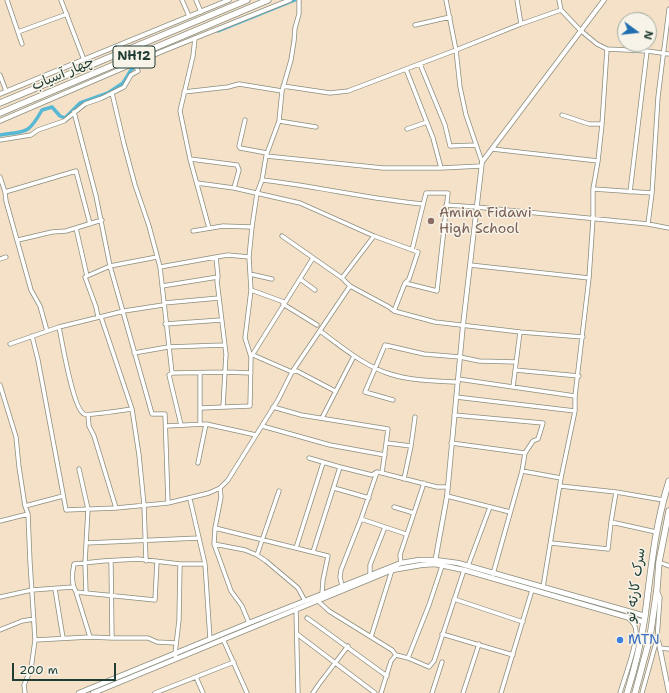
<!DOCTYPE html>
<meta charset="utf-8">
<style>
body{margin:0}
#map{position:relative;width:669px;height:693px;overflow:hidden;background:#f5e0c8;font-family:"Shantell Sans",sans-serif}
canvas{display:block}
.north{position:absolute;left:617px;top:12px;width:40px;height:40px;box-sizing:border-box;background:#f7f3e8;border:1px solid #a1aaa0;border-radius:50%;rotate:105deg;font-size:11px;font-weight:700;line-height:16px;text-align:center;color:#1f3d34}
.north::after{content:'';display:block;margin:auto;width:14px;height:18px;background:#1f6fb2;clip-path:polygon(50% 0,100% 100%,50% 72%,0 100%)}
.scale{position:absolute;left:12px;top:663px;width:104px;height:18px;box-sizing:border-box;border:2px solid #1f3d34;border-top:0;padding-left:5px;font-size:12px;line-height:14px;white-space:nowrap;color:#1f3d34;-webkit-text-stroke:3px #f7f3e8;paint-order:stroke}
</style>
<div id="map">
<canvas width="669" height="693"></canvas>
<div class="north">N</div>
<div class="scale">200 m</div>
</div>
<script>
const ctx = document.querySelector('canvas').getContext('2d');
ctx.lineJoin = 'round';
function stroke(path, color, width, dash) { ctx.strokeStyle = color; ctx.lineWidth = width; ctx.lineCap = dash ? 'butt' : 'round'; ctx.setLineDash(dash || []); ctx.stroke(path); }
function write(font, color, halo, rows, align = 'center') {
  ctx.font = font + ' "Shantell Sans","Playpen Sans Arabic",sans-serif'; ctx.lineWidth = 3; ctx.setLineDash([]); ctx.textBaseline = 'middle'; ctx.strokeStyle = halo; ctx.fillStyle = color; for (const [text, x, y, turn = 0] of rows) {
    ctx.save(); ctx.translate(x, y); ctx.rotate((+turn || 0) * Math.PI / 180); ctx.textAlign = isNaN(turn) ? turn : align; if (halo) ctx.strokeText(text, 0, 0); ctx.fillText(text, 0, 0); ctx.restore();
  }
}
stroke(new Path2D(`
 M218,31L295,0
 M0,135C26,131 28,135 42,110L52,107L60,116L65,118L80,103L108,93L123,83L131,70L137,65`), '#56b8d4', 3.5);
const minor = new Path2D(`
 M7,0L22,44
 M61,0L84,60
 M182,0L189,16
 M196,0L201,12
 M446,0L456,50L460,87L466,115L482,162
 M517,0L521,24
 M559,0L561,10L580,30L597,44L607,49L647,51L669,54
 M415,25L450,17
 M18,32L67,14
 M195,38L193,56L180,111L190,159L209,228
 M420,64L445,125L450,146L476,145
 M406,69L433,138L441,168
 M0,75L6,91
 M283,86L330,93L348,91L456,50L521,24L561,10
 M184,92L228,87L239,84L282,91
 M112,93L124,144L135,185L149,226L160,267L172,373
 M74,112L96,196L110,266L152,414H165L168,503
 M562,115L589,124H602
 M245,120L239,146L240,148L267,153
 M279,121L316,127
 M407,129L427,122
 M0,140L31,135L38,130L64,121L85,104L102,98L124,87L131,75L138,71L135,64
 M492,149L598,161
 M266,156L383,168H441L481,166
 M190,159L237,165L239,170L234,188
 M0,177L5,192L6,201L31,290L40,306L47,331
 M262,180C316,186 369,199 423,204
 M197,183L234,188L300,203L374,236L418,252L409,279L405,283L394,311
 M593,189L652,193
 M5,192L76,171L90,224
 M630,192L647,51
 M446,205L476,207L648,224L669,228
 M648,224L652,193L658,97L669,9
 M76,228L87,276
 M193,231L223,226L252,227
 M282,236L342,278L350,286L389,307L394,311L435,322L520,332L583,337
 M18,240L52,232L66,231L102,220
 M216,257L218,277L217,281L226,354L223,407
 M0,259L6,257
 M470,265L589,278
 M160,267L216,257L228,255L249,257
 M250,274L272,279
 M342,278L374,236
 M300,279L315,290
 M405,283L437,291L448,193H426L412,250
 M162,286L218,277
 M251,290L284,302
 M164,303L219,298
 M283,304L317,325
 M98,317L96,307L85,277L110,266L157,257
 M101,317L132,409L139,455L144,505L146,561
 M165,324L221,320
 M59,327C62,341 73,409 84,414C87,416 125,410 132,409
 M320,331C342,347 364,366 390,374C412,381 436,381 458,382
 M32,336L38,360L66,510L116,508L168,503L209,493L220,488L228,480L278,400L292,372L350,286
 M10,344L59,327L124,311L163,305
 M134,353L168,347L224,345
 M253,355L292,372L297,371L335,391
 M251,357L313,258
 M515,370L579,376
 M200,373V424
 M458,379L575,396
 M0,385L16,437L19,467L25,506L28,514L30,562L35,640L31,669L24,685L25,693
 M513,387L520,332
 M456,397L575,411
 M393,400L365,392L385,345L424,354L460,357L479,361L516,362
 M273,407L301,415L388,429L382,473
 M201,408L250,406L251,357L245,338L251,290L249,257L252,227L257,193L262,180L266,156L279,121L282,91L291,60L294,41L295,28L299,14V0
 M88,415L89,426L94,436L116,508
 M454,415L543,423L538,439L533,441L525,453L522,471L493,574
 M322,418L354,356
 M181,425L169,375L172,373L226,372L251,373
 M166,426L206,424L256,435
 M262,426L330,445L385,455
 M387,443L411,446
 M451,443L525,453
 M309,458L340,467L372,475L377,472L382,473L437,487H447
 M198,463L206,424
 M79,469L88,509L85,563L86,593
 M522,471L561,478
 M404,479L411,446L415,417
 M560,486L616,492L663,500
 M220,488L221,497L215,528L214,544L231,591L242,606L249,623
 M334,488L369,498
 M447,496L510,512
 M190,499L205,564L210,639
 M25,506L63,496
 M394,507L414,513
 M361,519L406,534
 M0,521L28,514
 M611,522L616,492
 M215,528L328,556L323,580L322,594
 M86,543L199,538
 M551,543L608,549L611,522L656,532
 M214,544L245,550L257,555L266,561L298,588L305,601
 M296,548L323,463
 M313,552L340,467
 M257,555L279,491
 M111,561L112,638
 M659,562L669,566
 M401,563L400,555L424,483
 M468,566L490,507
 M370,575V565L385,527
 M342,586L340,577L341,570L361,519L377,472
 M543,587L561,478L575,411V396L589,278L593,219V189L598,161L602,124L607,49
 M55,589L63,638
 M76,592L155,600L157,561
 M0,597L32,590L73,587
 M454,599L523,622
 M318,601L329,611L392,650L396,655
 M296,609L298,693
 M307,618C334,637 360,657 387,676
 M0,630L22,621L34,619
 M297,634L375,693
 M442,634L513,655
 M90,637L76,592C71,583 72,574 74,564L103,561L138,559L180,564H205
 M371,637L392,570
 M223,639L247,693
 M35,640L90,637L112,638H148L157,642L176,643
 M660,648L669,649
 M176,658L175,654L179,620L180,564
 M408,658L429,667L434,661L464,570
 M196,677L203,693
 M155,693L234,662
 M313,693L319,684L348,646
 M381,693L391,661L396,655L408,658L429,605L442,566
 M432,693L442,662
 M463,693L479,644
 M501,693L532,590
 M620,693C624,679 637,646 636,632C636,627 633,622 629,619
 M642,693L657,639L660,597L657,591`);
const tertiary = new Path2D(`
 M0,94L229,0
 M0,121L163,51L290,0
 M435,562L447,496L463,325L482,162L604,0
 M650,637L657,639L659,644L669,693`);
const secondary = new Path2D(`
 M79,693L249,623L401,563L419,560H435L458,563L645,616
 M93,693L392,570L421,565L435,564L464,570L644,622`);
const trunk = new Path2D(`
 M0,103L247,0
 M0,113L268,0
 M627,693C635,668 641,642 645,616C651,570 655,525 669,481
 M635,693L650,637L657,589L659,562L669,511`);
stroke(minor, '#8a8e7e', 5);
stroke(tertiary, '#8a8e7e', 5.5);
stroke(secondary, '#8a8e7e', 6);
stroke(trunk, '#8a8e7e', 7);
stroke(minor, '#fff', 3.5);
stroke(tertiary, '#fff', 4);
stroke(secondary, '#fff', 4.5);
stroke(trunk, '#fff', 5.5);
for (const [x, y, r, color] of [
 [431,221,4,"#8d6e63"],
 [620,640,4,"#3f7fe0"]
]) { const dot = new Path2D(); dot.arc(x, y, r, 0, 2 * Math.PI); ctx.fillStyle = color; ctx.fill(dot); stroke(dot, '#f7f3e8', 1.5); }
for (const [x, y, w] of [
 [134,57,42]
]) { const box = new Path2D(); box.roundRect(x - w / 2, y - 11, w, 22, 3); ctx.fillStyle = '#f7f3e8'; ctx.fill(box); stroke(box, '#1f3d34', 1); }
write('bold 13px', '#1f3d34', null, [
 ["NH12",134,57]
]);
write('14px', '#1f3d34', '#f7f3e8', [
 ["چهار آسیاب",63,74,-23],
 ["سرک کارته نو",636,585,-82]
]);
write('14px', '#785e54', '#f7f3e8', [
 ["Amina Fidawi",439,213],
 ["High School",439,229]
], 'left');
write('14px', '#366cbe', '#f7f3e8', [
 ["MTN",628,640]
], 'left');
</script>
